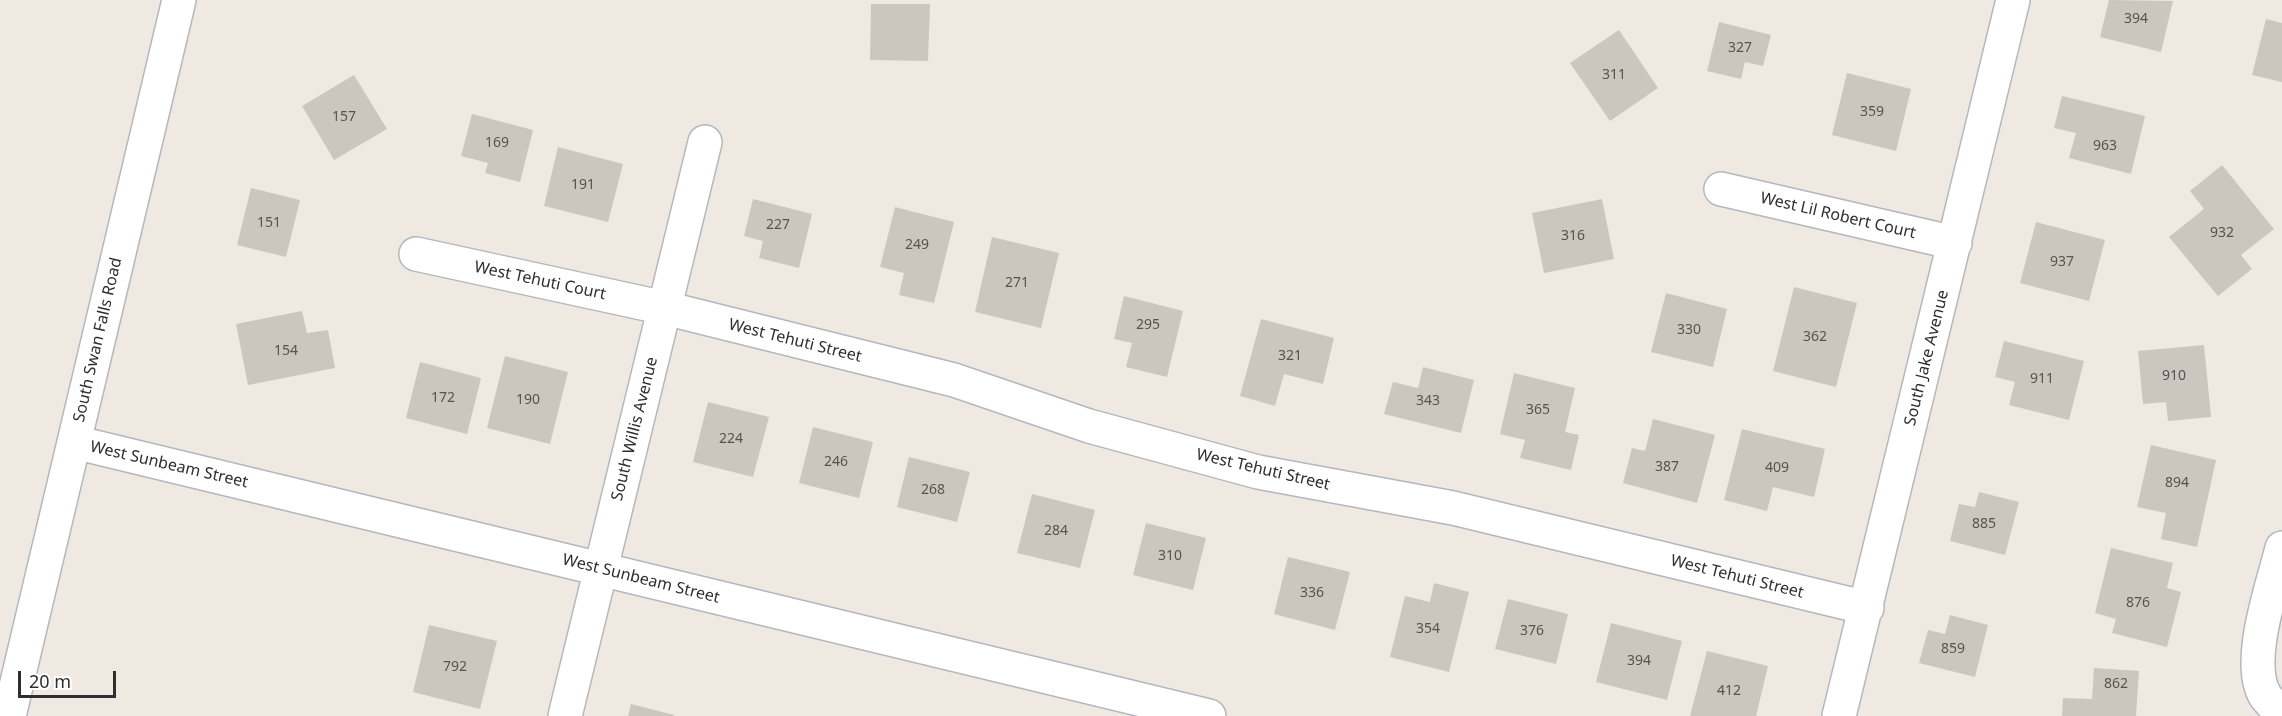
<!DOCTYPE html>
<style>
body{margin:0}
#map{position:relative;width:2282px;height:716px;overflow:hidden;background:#efe9e1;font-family:"Noto Sans",sans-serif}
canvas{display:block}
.scale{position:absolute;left:18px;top:671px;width:98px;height:27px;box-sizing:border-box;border:3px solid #2e2e2e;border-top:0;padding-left:8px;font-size:18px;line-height:21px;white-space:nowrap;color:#2e2e2e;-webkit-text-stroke:4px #fff;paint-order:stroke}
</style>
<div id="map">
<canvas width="2282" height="716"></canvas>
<div class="scale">20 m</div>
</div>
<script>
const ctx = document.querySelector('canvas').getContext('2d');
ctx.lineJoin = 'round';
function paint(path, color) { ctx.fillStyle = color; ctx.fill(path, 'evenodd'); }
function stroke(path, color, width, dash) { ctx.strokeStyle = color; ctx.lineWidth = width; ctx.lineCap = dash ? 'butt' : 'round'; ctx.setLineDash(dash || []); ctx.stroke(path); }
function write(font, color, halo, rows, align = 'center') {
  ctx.font = font + ' "Noto Sans",sans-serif'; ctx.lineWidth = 5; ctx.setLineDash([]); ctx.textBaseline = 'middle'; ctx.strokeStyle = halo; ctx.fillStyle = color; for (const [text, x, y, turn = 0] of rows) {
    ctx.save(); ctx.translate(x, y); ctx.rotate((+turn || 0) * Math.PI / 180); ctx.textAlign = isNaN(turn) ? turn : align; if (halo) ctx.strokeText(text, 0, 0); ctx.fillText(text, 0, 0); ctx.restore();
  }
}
paint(new Path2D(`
 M2109,0L2173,1L2161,52L2100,37Z
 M871,4H930L928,61L870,60Z
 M2266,19L2282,23V82L2252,75Z
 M1719,22L1771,35L1763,66L1745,62L1741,79L1707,71Z
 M1619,30L1658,88L1610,121L1570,63Z
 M1847,73L1911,89L1896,151L1832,135Z
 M354,75L387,129L334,160L302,106Z
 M2062,96L2145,116L2131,174L2069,158L2076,133L2054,128Z
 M472,114L533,130L520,182L485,173L488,163L461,156Z
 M558,147L623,164L608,222L544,206Z
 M2222,165L2274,229L2241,255L2252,269L2218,296L2169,237L2204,209L2190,191Z
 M251,188L300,200L286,257L237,245Z
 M753,199L812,214L799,268L759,258L763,241L744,236Z
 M1602,199L1614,259L1544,273L1532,213Z
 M895,207L954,222L934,303L899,295L904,273L880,267Z
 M2036,222L2105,240L2089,301L2020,283Z
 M992,237L1059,253L1041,328L975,312Z
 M1794,287L1857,303L1836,387L1773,371Z
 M1666,293L1727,309L1713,367L1651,352Z
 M1124,296L1183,311L1167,377L1126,367L1132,343L1114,339Z
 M302,311L307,333L328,330L335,368L248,385L236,324Z
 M1261,319L1334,338L1323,384L1284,374L1275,406L1240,396Z
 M2004,341L2084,361L2069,420L2009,405L2015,382L1995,377Z
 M2204,345L2211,417L2168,421L2166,402L2143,404L2138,351Z
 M505,356L568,372L550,444L487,428Z
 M420,362L481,378L467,434L406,418Z
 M1423,367L1474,380L1461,433L1384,414L1393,382L1418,388Z
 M1514,373L1575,388L1565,432L1579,435L1571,470L1520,458L1525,440L1500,434Z
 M708,402L769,417L753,477L693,462Z
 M1653,419L1715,435L1697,503L1623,483L1632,448L1645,451Z
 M813,427L873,442L859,498L799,483Z
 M1742,429L1825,449L1814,497L1773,487L1767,511L1724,500Z
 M2151,445L2216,460L2197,547L2161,539L2166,513L2137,507Z
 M909,457L970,472L957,522L897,507Z
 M1979,492L2019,502L2005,555L1950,541L1959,504L1975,507Z
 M1032,494L1095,510L1080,568L1017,553Z
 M1146,523L1206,538L1193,590L1133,575Z
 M2111,548L2173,563L2167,588L2181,592L2167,647L2112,633L2116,619L2095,613Z
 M1288,557L1350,572L1335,630L1274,614Z
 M1434,583L1469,592L1449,672L1390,657L1405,596L1430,602Z
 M1508,599L1568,614L1556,664L1495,649Z
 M1950,615L1988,625L1975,677L1919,663L1928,630L1945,634Z
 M1611,623L1682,641L1667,700L1596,682Z
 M429,625L497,641L480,709L413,692Z
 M1707,651L1768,666L1756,716H1690Z
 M2094,668L2139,671L2136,716H2062L2063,698L2092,699Z
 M631,704L674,715V716H628Z`), '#cbc7bf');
const minor = new Path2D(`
 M1721,189L1955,243
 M416,254L665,308L954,380L1089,426L1258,472L1453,508L1867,608
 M74,442L1209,716
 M2282,548C2273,585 2244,664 2266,697C2271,703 2277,709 2282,715
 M9,716L179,0
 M565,716L705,142
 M1839,716L2013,0`);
stroke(minor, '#b4b7c1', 36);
stroke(minor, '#fff', 33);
write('14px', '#555452', null, [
 ["394",2136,19],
 ["327",1740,48],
 ["311",1614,75],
 ["359",1872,112],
 ["157",344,117],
 ["169",497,143],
 ["963",2105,146],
 ["191",583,185],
 ["151",269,223],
 ["227",778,225],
 ["932",2222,233],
 ["316",1573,236],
 ["249",917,245],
 ["937",2062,262],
 ["271",1017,283],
 ["295",1148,325],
 ["330",1689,330],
 ["362",1815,337],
 ["154",286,351],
 ["321",1290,356],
 ["910",2174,376],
 ["911",2042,379],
 ["172",443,398],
 ["190",528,400],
 ["343",1428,401],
 ["365",1538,410],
 ["224",731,439],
 ["246",836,462],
 ["387",1667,467],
 ["409",1777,468],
 ["894",2177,483],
 ["268",933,490],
 ["885",1984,524],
 ["284",1056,531],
 ["310",1170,556],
 ["336",1312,593],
 ["876",2138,603],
 ["354",1428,629],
 ["376",1532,631],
 ["859",1953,649],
 ["394",1639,661],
 ["792",455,667],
 ["862",2116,684],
 ["412",1729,691]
]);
write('16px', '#2e2e2e', '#fff', [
 ["West Lil Robert Court",1838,216,13],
 ["West Tehuti Court",540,281,12],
 ["South Swan Falls Road",98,340,-77],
 ["West Tehuti Street",795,341,14],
 ["South Jake Avenue",1927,358,-76],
 ["South Willis Avenue",635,429,-76],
 ["West Sunbeam Street",169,465,13],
 ["West Tehuti Street",1263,470,13],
 ["West Tehuti Street",1737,577,14],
 ["West Sunbeam Street",641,579,14]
]);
</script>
